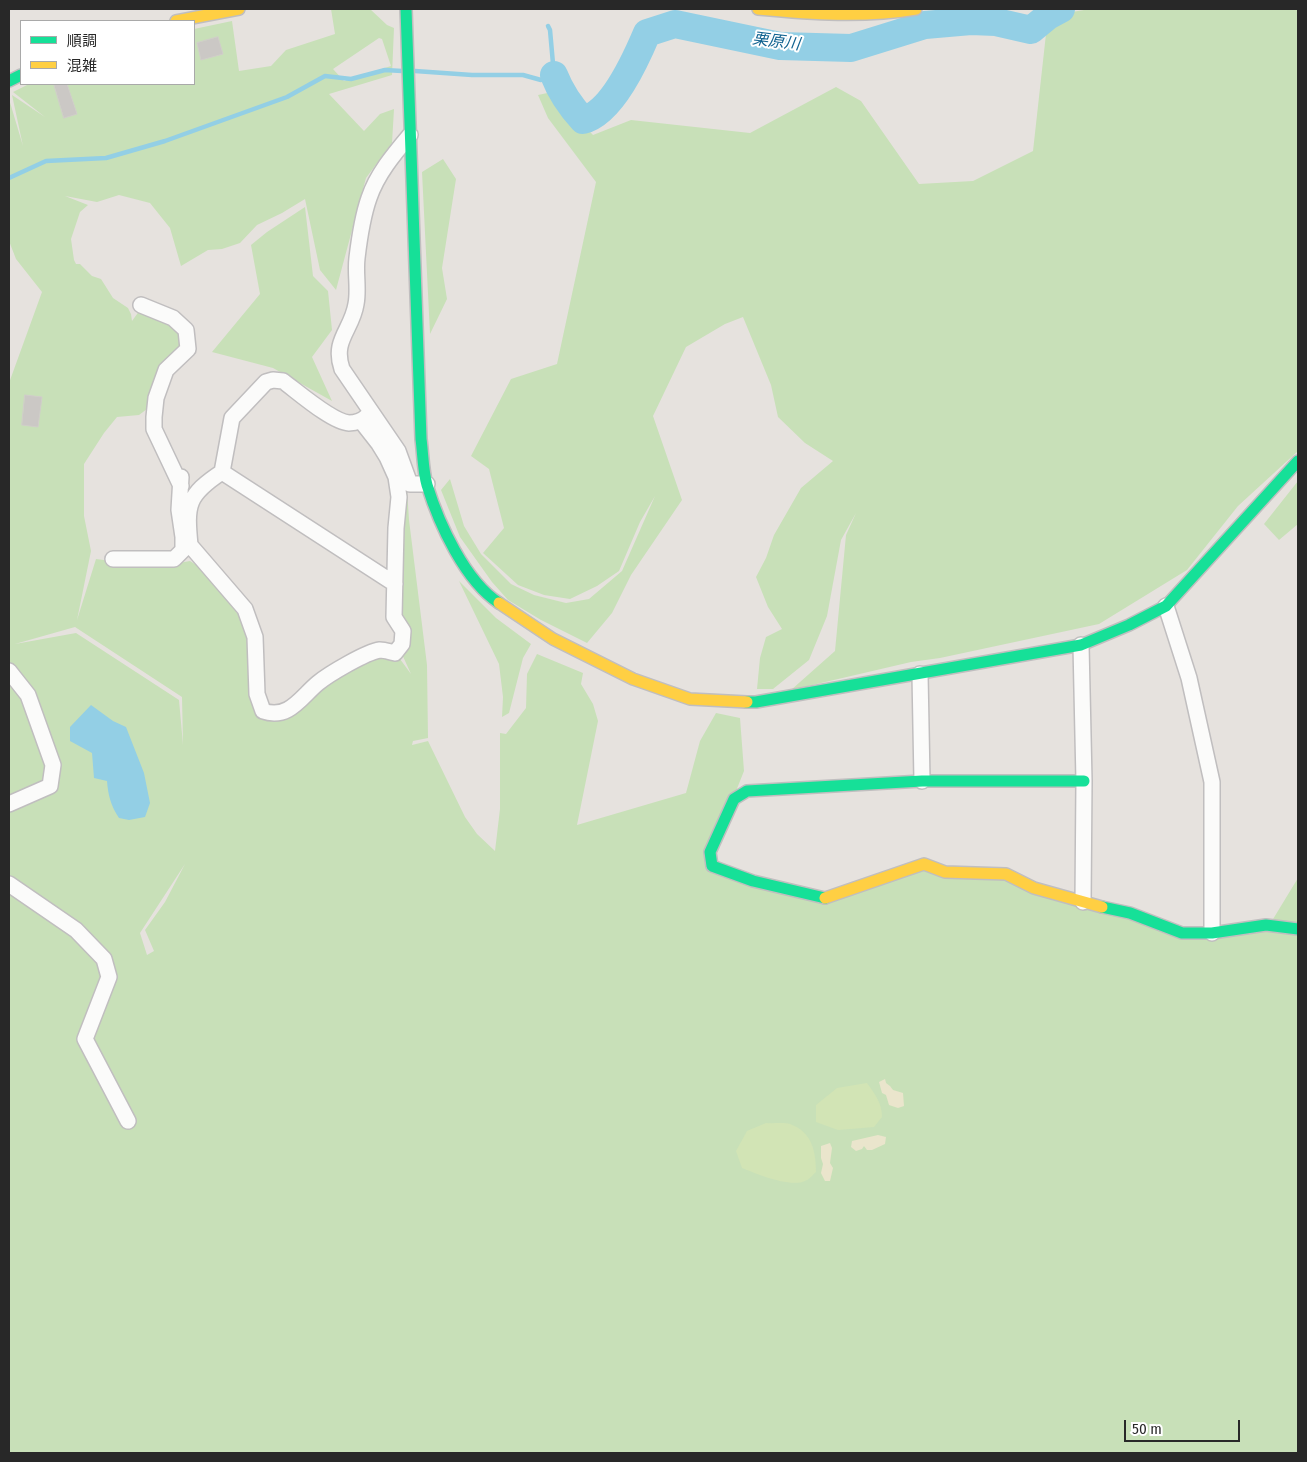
<!DOCTYPE html>
<meta charset="utf-8">
<style>
body{margin:0}
#map{position:relative;width:1307px;height:1462px;overflow:hidden;background:#e6e2de;font-family:"Fira Sans Condensed","Noto Sans JP",sans-serif}
canvas{display:block}
.frame{position:absolute;inset:0;border:10px solid #282828;pointer-events:none}
.legend{position:absolute;left:20px;top:20px;width:175px;height:65px;box-sizing:border-box;background:#fff;border:1px solid #a9a9a9;margin:0;padding:6px 9px;list-style:none;font-size:15px;color:#282828}
.legend li{display:flex;align-items:center;gap:10px;height:25px}
.legend b{width:25px;border:1px solid #a9a9a9}
.scale{position:absolute;left:1124px;top:1420px;width:116px;height:22px;box-sizing:border-box;border:2px solid #282828;border-top:0;padding-left:6px;font-size:15px;line-height:18px;white-space:nowrap;color:#282828;-webkit-text-stroke:4px #fff;paint-order:stroke}
</style>
<div id="map">
<canvas width="1307" height="1462"></canvas>
<div class="frame"></div>
<ul class="legend">
<li><b style="height:6px;background:#16e098"></b>順調</li>
<li><b style="height:6px;background:#ffcf43"></b>混雑</li>
</ul>
<div class="scale">50 m</div>
</div>
<script>
const ctx = document.querySelector('canvas').getContext('2d');
ctx.lineJoin = 'round';
function paint(path, color) { ctx.fillStyle = color; ctx.fill(path, 'evenodd'); }
function stroke(path, color, width, dash) { ctx.strokeStyle = color; ctx.lineWidth = width; ctx.lineCap = dash ? 'butt' : 'round'; ctx.setLineDash(dash || []); ctx.stroke(path); }
function write(font, color, halo, rows, align = 'center') {
  ctx.font = font + ' "Fira Sans Condensed","Noto Sans JP",sans-serif'; ctx.lineWidth = 4; ctx.setLineDash([]); ctx.textBaseline = 'middle'; ctx.strokeStyle = halo; ctx.fillStyle = color; for (const [text, x, y, turn = 0] of rows) {
    ctx.save(); ctx.translate(x, y); ctx.rotate((+turn || 0) * Math.PI / 180); ctx.textAlign = isNaN(turn) ? turn : align; if (halo) ctx.strokeText(text, 0, 0); ctx.fillText(text, 0, 0); ctx.restore();
  }
}
paint(new Path2D(`
 M331,9H370L387,25L394,28L392,75L329,94L364,131L380,114L394,109L392,143L366,178L336,290L320,270L305,199L282,213L257,225L240,243L222,249L208,250L181,266L170,228L150,203L119,195L97,202L65,196L88,205L80,212L71,239L74,260L76,264H80L92,276L101,279L113,298L128,308L131,314L132,321L140,310L173,318L188,346L155,403L139,415L117,417L104,433L84,464V516L91,551L77,620L96,559L157,567L190,561L212,575L249,631L251,684L278,713L382,650L400,659L411,674L401,652L394,613L406,474L409,520L427,665L428,738L413,741L412,745L428,741L465,817L477,834L495,851L500,809V733L506,734L526,708L527,674L537,654L583,673L581,684L593,704L598,721L577,825L686,793L700,741L716,713L740,718L744,771L707,864L824,898L922,868L1004,878L1185,937L1267,929L1298,878V1453H9V383L42,292L16,259L9,241V99L23,146L12,95L45,117L13,92L29,84H194V29L232,21L239,71L271,66L286,50L335,34ZM379,38L382,39L391,66L344,81L333,69ZM75,627L182,697L183,745L179,700L76,633L15,644ZM185,864L165,902L145,930L154,951L147,955L140,933Z
 M1090,9H1298V451L1238,506L1187,570L1099,624L940,658L911,662L791,690L835,651L846,535L856,513L841,540L827,616L809,660L773,689H757L760,658L766,637L782,629L768,607L756,577L766,558L774,535L801,488L833,461L805,443L778,417L771,385L743,317L725,324L686,347L653,416L682,500L631,575L612,613L587,643L541,620L508,600L492,582L460,537L441,490L450,479L464,526L481,554L511,584L534,595L566,603L589,599L622,571L655,496L640,522L619,571L597,586L570,599L544,595L518,585L483,553L504,528L489,469L471,456L511,379L557,364L596,182L548,118L538,95L552,92L593,135L631,120L750,133L836,87L861,101L919,184L973,181L1033,151L1048,16Z
 M443,159L456,179L442,268L447,299L430,334L422,172Z
 M305,207L313,276L328,291L332,330L312,357L332,401L273,368L212,352L260,294L251,245L267,232Z
 M1298,481V524L1279,540L1264,524Z
 M459,581L496,618L531,644L523,658L509,713L502,717L503,697L499,664Z`), '#c8e0b8');
paint(new Path2D(`
 M885,1079L886,1083L890,1086L893,1090L903,1093L904,1106L898,1108L889,1105L886,1095L882,1093L879,1082Z
 M878,1135L886,1137L885,1144L872,1150H867L864,1146L862,1149L856,1151L851,1147L852,1141Z
 M830,1143L832,1148L830,1163L833,1168L830,1181H825L821,1173L823,1164L821,1158V1146Z`), '#eae5cc');
paint(new Path2D(`
 M867,1083C875,1094 882,1103 882,1117L874,1127L838,1130L816,1122V1105L837,1088Z
 M766,1123C773,1124 783,1122 790,1124C812,1132 816,1151 816,1172C813,1174 810,1179 807,1180C792,1189 757,1174 742,1168L736,1151L747,1131Z`), '#d2e4b5');
paint(new Path2D(`
 M91,705L113,721L126,727L144,773L150,803L145,817L129,820L119,818C111,806 108,795 107,781L94,778L92,753L70,741V727Z`), '#93cfe5');
stroke(new Path2D(`
 M415,71L472,75H523L541,80L554,75L550,30L548,26
 M9,178L46,161L106,158L165,141L287,97L325,76L351,79L385,70L402,71`), '#93cfe5', 4.5);
stroke(new Path2D(`
 M554,75C561,93 570,106 583,120C612,113 636,59 647,33L675,24L780,46L851,48L925,25L971,21L996,22L1031,30L1048,16L1061,9`), '#93cfe5', 28);
const building = new Path2D(`
 M218,37L223,54L201,60L197,43Z
 M54,84H67L77,114L64,118Z
 M25,395L42,397L38,427L22,425Z`);
paint(building, '#cbc8c5');
stroke(building, '#d1ceca', 1);
const street = new Path2D(`
 M410,135C394,154 377,174 369,198C363,215 359,241 357,258C355,273 359,289 356,304C352,330 332,340 342,369L398,451L410,484H427
 M141,305L173,318L186,330L188,349L166,370L156,398L154,417V429L181,486
 M222,472L232,418L266,382L273,380L283,381C298,392 332,422 349,423C357,423 362,421 367,416
 M183,537L245,609L255,637L257,694L263,711C289,720 301,697 318,683C329,674 366,652 380,650C385,650 390,652 395,653L402,644L403,631L394,617L396,528L399,497L396,477L387,457L379,444L361,421
 M190,545C186,505 187,495 222,472L395,584
 M113,559H174L183,550V537L179,510L181,477
 M1166,606L1189,678L1212,782V933
 M1081,645L1084,781L1083,902
 M9,671L28,695L53,765L50,786L9,804
 M920,674L922,781
 M9,884L76,930L104,959L109,977L85,1039L128,1121`);
const fast = new Path2D(`
 M406,9L421,439C423,454 423,471 427,485C439,524 465,581 499,603
 M9,81L21,75
 M747,702H756L1081,645L1129,625L1166,606L1298,461
 M825,898L753,881L712,866L710,852L734,799L747,791L922,781H1084
 M1102,907L1130,913L1182,933H1212L1266,925L1298,929`);
const slow = new Path2D(`
 M758,9C811,14 863,18 916,9
 M176,21L239,9
 M499,603L553,639L633,679L690,699L747,702
 M825,898L924,864L945,872L1006,874L1034,888L1102,907`);
stroke(street, '#c0bebf', 18);
stroke(fast, '#c0bebf', 14);
stroke(slow, '#c0bebf', 14);
stroke(street, '#fbfbfa', 15);
stroke(fast, '#16e098', 11);
stroke(slow, '#ffcf43', 11);
write('italic 16px', '#136491', '#fff', [
 ["栗原川",776,42,7]
]);
</script>
